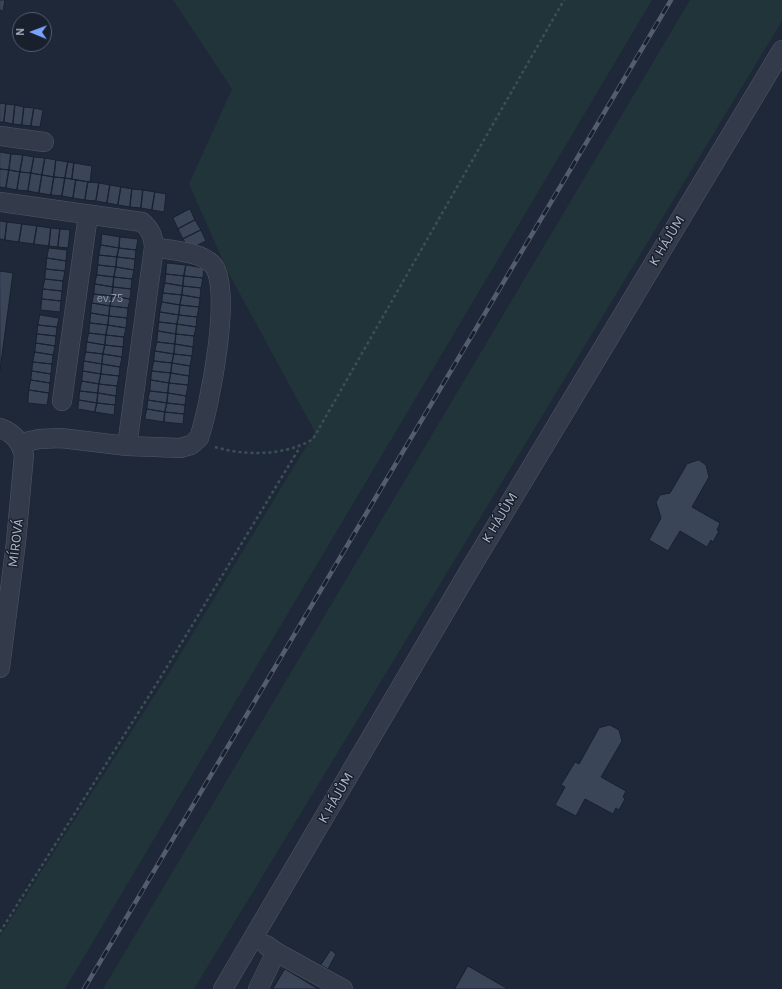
<!DOCTYPE html>
<meta charset="utf-8">
<style>
body{margin:0}
#map{position:relative;width:782px;height:989px;overflow:hidden;background:#1f2838;font-family:Karla,sans-serif}
canvas{display:block}
.north{position:absolute;left:12px;top:12px;width:40px;height:40px;box-sizing:border-box;background:#181f2d;border:1px solid #545b6a;border-radius:50%;rotate:271deg;font-size:11px;font-weight:700;line-height:16px;text-align:center;color:#adb4c5}
.north::after{content:'';display:block;margin:auto;width:14px;height:18px;background:#7aa2fd;clip-path:polygon(50% 0,100% 100%,50% 72%,0 100%)}
</style>
<div id="map">
<canvas width="782" height="989"></canvas>
<div class="north">N</div>
</div>
<script>
const ctx = document.querySelector('canvas').getContext('2d');
ctx.lineJoin = 'round';
function paint(path, color) { ctx.fillStyle = color; ctx.fill(path, 'evenodd'); }
function stroke(path, color, width, dash) { ctx.strokeStyle = color; ctx.lineWidth = width; ctx.lineCap = dash ? 'butt' : 'round'; ctx.setLineDash(dash || []); ctx.stroke(path); }
function write(font, color, halo, rows, align = 'center') {
  ctx.font = font + ' Karla,sans-serif'; ctx.lineWidth = 3; ctx.setLineDash([]); ctx.textBaseline = 'middle'; ctx.strokeStyle = halo; ctx.fillStyle = color; for (const [text, x, y, turn = 0] of rows) {
    ctx.save(); ctx.translate(x, y); ctx.rotate((+turn || 0) * Math.PI / 180); ctx.textAlign = isNaN(turn) ? turn : align; if (halo) ctx.strokeText(text, 0, 0); ctx.fillText(text, 0, 0); ctx.restore();
  }
}
paint(new Path2D(`
 M173,0H652L65,989H0V936L169,673L315,432L227,270L189,184L232,89Z
 M690,0H782V21L194,989H103Z`), '#213439');
const building = new Path2D(`
 M0,0H5L3,11L0,10Z
 M0,103L6,104L4,122H0Z
 M6,104L15,105L13,124L4,122Z
 M15,105L24,107L22,125L13,124Z
 M24,107L34,108L31,126L22,125Z
 M34,108L43,110L40,127L31,126Z
 M0,152L11,154L9,170L0,169Z
 M11,154L23,155L20,172L9,170Z
 M23,155L34,157L31,173L20,172Z
 M34,157L45,158L42,175L31,173Z
 M45,158L56,160L54,177L42,175Z
 M56,160L68,162L65,178L54,177Z
 M68,162L74,163L72,179L65,178Z
 M74,163L92,166L90,182L72,179Z
 M0,169L9,170L6,188L0,187Z
 M9,170L20,172L17,190L6,188Z
 M20,172L31,173L28,191L17,190Z
 M31,173L42,175L39,193L28,191Z
 M42,175L54,177L51,195L39,193Z
 M54,177L65,178L62,196L51,195Z
 M65,178L76,180L73,198L62,196Z
 M76,180L88,182L85,200L73,198Z
 M88,182L99,183L96,201L85,200Z
 M99,183L110,185L107,203L96,201Z
 M110,185L121,187L118,205L107,203Z
 M121,187L132,189L130,207L118,205Z
 M132,189L143,190L141,208L130,207Z
 M143,190L155,192L152,210L141,208Z
 M155,192L166,194L164,212L152,210Z
 M190,209L195,220L178,229L173,218Z
 M195,220L201,230L183,239L178,229Z
 M0,221L7,222L5,240L0,239Z
 M7,222L22,224L19,242L5,240Z
 M22,224L37,226L34,244L19,242Z
 M37,226L51,228L49,246L34,244Z
 M51,228L60,229L58,247L49,246Z
 M60,229L70,230L68,248L58,247Z
 M201,230L206,241L189,249L183,239Z
 M102,234L120,237L119,248L101,245Z
 M120,237L138,239L136,250L119,248Z
 M101,245L119,248L117,257L99,255Z
 M49,248L67,250L66,261L47,258Z
 M119,248L136,250L135,259L117,257Z
 M99,255L117,257L116,267L98,265Z
 M117,257L135,259L134,270L116,267Z
 M47,258L66,261L65,271L46,269Z
 M167,263L186,265L184,276L166,274Z
 M98,265L116,267L114,277L97,275Z
 M186,265L204,268L203,278L184,276Z
 M116,267L134,270L132,279L114,277Z
 M46,269L65,271L63,281L45,279Z
 M0,271L13,273L0,370Z
 M166,274L184,276L183,286L165,283Z
 M97,275L114,277L113,287L95,284Z
 M184,276L203,278L201,288L183,286Z
 M114,277L132,279L131,289L113,287Z
 M45,279L63,281L62,291L43,289Z
 M165,283L183,286L182,295L163,293Z
 M95,284L113,287L112,296L94,294Z
 M183,286L201,288L200,298L182,295Z
 M113,287L131,289L130,299L112,296Z
 M43,289L62,291L61,301L42,299Z
 M163,293L182,295L180,305L162,302Z
 M94,294L112,296L110,306L92,303Z
 M182,295L200,298L199,307L180,305Z
 M112,296L130,299L128,308L110,306Z
 M42,299L61,301L60,312L41,310Z
 M162,302L180,305L179,315L160,312Z
 M92,303L110,306L109,316L91,313Z
 M180,305L199,307L197,317L179,315Z
 M110,306L128,308L127,318L109,316Z
 M160,312L179,315L177,324L159,322Z
 M91,313L109,316L108,325L90,323Z
 M40,315L59,318L57,327L38,325Z
 M179,315L197,317L196,327L177,324Z
 M109,316L127,318L126,328L108,325Z
 M159,322L177,324L176,334L158,331Z
 M90,323L108,325L106,335L89,333Z
 M177,324L196,327L194,336L176,334Z
 M38,325L57,327L56,336L37,334Z
 M108,325L126,328L124,337L106,335Z
 M158,331L176,334L175,344L157,342Z
 M89,333L106,335L105,345L87,342Z
 M37,334L56,336L55,346L36,343Z
 M176,334L194,336L193,347L175,344Z
 M106,335L124,337L123,347L105,345Z
 M87,342L105,345L103,354L86,352Z
 M157,342L175,344L174,354L155,351Z
 M36,343L55,346L53,355L35,352Z
 M175,344L193,347L192,356L174,354Z
 M105,345L123,347L122,357L103,354Z
 M155,351L174,354L172,363L154,361Z
 M35,352L53,355L52,364L33,362Z
 M86,352L103,354L102,364L84,361Z
 M103,354L122,357L120,367L102,364Z
 M174,354L192,356L190,366L172,363Z
 M84,361L102,364L101,374L83,371Z
 M154,361L172,363L171,373L152,371Z
 M33,362L52,364L51,374L32,371Z
 M172,363L190,366L189,376L171,373Z
 M102,364L120,367L119,376L101,374Z
 M32,371L51,374L50,383L31,380Z
 M83,371L101,374L99,384L82,381Z
 M152,371L171,373L169,383L151,380Z
 M171,373L189,376L188,385L169,383Z
 M101,374L119,376L117,386L99,384Z
 M31,380L50,383L49,393L29,390Z
 M151,380L169,383L168,393L150,391Z
 M82,381L99,384L98,393L80,391Z
 M169,383L188,385L186,396L168,393Z
 M99,384L117,386L116,396L98,393Z
 M29,390L49,393L47,405L28,403Z
 M80,391L98,393L97,403L79,400Z
 M150,391L168,393L167,403L148,400Z
 M98,393L116,396L115,405L97,403Z
 M168,393L186,396L185,405L167,403Z
 M79,400L97,403L95,412L78,409Z
 M148,400L167,403L165,412L147,409Z
 M97,403L115,405L114,415L95,412Z
 M167,403L185,405L184,414L165,412Z
 M147,409L165,412L164,422L145,419Z
 M165,412L184,414L183,424L164,422Z
 M699,460L706,465L709,477L692,507L720,523L717,530L719,531L713,542L711,540L707,547L680,531L668,551L649,540L661,518L656,502L660,495L670,493L687,464Z
 M610,725L619,730L622,741L601,777L626,791L623,797L625,799L619,810L616,808L613,814L585,799L576,816L555,805L565,787L561,785L575,762L579,764L599,728Z
 M331,950L336,954L328,969L321,965Z
 M468,966L508,989H455Z
 M285,969L318,989H273Z`);
paint(building, '#3b4558');
stroke(building, '#1a212f', 1);
const minor = new Path2D(`
 M0,136L44,142
 M0,202L142,222C151,230 153,236 154,247L127,446
 M62,401L88,215
 M0,428C14,433 20,441 24,455L16,542L0,668
 M21,443L39,439L61,438L127,446L180,448L191,445L199,438C209,410 234,285 212,264C198,251 173,251 154,247
 M276,952L343,989
 M223,989L466,576L782,50
 M258,989L276,952L266,945`);
stroke(minor, '#505766', 20);
stroke(new Path2D(`
 M215,447C245,456 285,456 313,439L564,0
 M0,932L159,680L300,447`), '#3b5054', 2.5, [3, 3]);
stroke(minor, '#333a49', 19);
const rail = new Path2D(`
 M84,989L671,0`);
stroke(rail, '#545d70', 4.5);
stroke(rail, '#181f2d', 3, [9]);
write('12px', '#9098aa', null, [
 ["ev.75",110,299]
]);
write('14px', '#adb4c5', '#181f2d', [
 ["K HÁJŮM",667,241,-59],
 ["K HÁJŮM",500,518,-59],
 ["MÍROVÁ",16,543,-83],
 ["K HÁJŮM",336,798,-60]
]);
</script>
